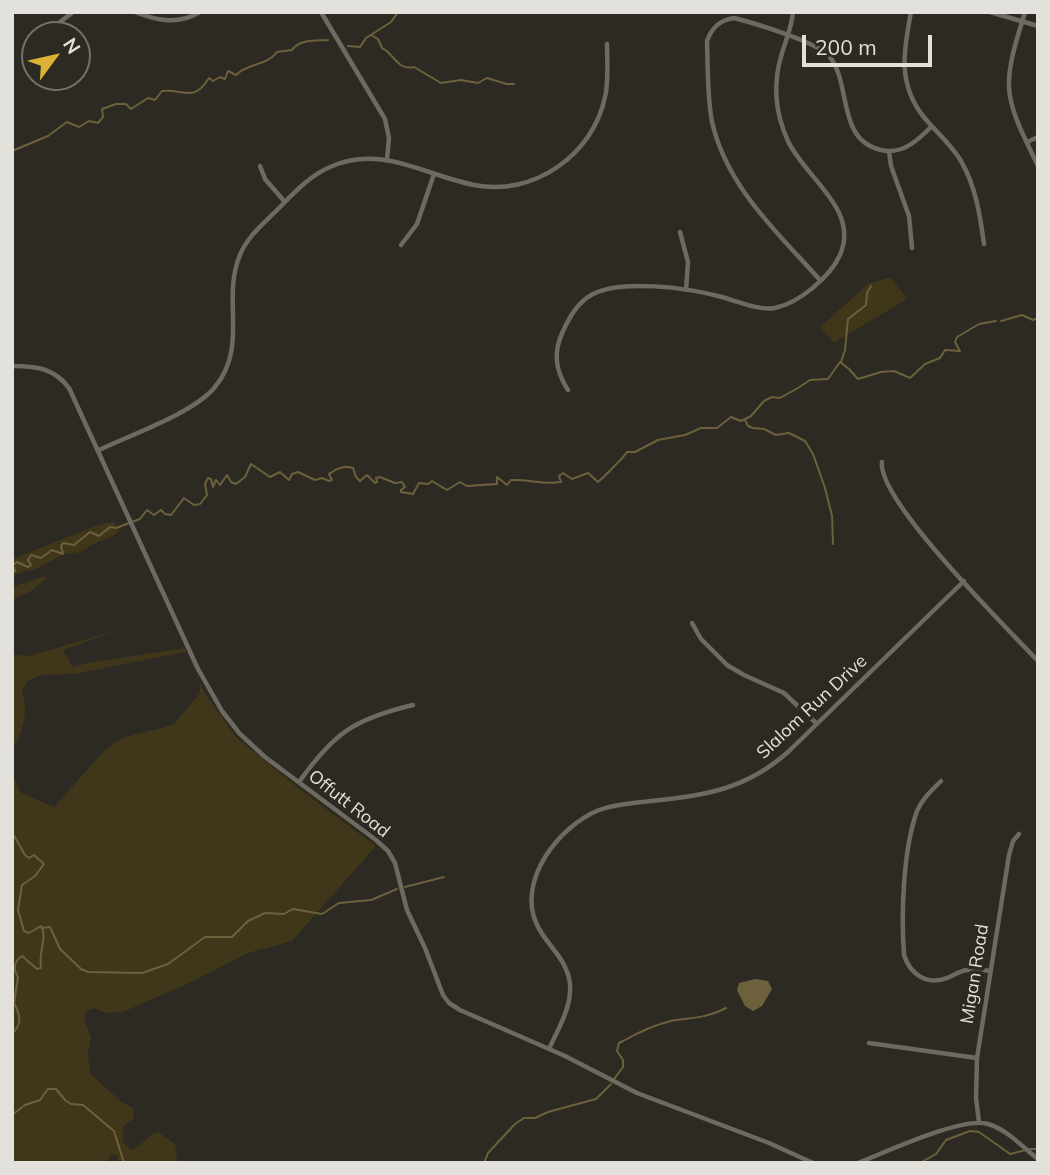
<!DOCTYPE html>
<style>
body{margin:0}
#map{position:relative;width:1050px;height:1175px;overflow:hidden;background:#2c2a22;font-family:Mulish,sans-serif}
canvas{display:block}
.frame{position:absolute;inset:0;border:14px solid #e3e1dc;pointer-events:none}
.north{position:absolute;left:21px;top:21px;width:70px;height:70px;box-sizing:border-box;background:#2c2a22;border:2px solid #75736c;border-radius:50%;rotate:57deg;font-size:19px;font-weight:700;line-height:28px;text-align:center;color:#e3e1dc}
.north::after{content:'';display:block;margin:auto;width:24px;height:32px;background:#dbb233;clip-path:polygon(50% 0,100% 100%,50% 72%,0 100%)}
.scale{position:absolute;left:802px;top:35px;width:130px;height:32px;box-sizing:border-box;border:4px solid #e3e1dc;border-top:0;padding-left:9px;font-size:21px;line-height:24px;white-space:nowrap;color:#e3e1dc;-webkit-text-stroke:5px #2c2a22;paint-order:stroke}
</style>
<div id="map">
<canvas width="1050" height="1175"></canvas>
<div class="frame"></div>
<div class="north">N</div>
<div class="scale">200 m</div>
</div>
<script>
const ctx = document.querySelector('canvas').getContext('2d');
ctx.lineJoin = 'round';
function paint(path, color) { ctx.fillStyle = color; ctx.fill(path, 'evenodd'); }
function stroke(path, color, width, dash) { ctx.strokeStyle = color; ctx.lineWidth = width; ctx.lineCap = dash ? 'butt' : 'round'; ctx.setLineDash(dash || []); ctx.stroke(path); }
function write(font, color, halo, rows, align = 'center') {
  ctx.font = font + ' Mulish,sans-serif'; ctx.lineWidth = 7; ctx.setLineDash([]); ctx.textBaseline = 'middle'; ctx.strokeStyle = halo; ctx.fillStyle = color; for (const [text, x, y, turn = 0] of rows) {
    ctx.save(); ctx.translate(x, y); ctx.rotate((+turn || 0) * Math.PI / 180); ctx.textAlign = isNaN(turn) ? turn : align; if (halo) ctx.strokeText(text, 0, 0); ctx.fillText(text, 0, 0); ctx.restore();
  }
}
paint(new Path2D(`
 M890,277L907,299L834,343L820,327L868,284Z
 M113,522L120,530L112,537L99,541L80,552L62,555L34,570L24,571L12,577V559L98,525Z
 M45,576L47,578L31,591L12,600V587Z
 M121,629L63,650L73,667L87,663L185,648V652L74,674L41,675L28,681L22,691C29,711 23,732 12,750V654L29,656Z
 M200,683L206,695L236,737L297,787L376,846L292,941L248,953L185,985L123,1012L106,1013L93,1008L87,1011L84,1018L91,1038L88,1053L90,1074L122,1102L133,1108L134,1118L123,1127V1142L131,1150C142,1147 147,1135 158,1132L175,1144L177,1160L180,1163H118V1157L113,1154L105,1163H12V772L20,792L54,807L104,751L117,741L129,736L173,725L200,693Z`), '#40361a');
paint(new Path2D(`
 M755,979L768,981L772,989L762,1006L753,1011L745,1006L737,990L739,983Z`), '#6d603c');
stroke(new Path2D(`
 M371,35L378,39L382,48C394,54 398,71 414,67L441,83L461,80L478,83L487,78L507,84H514
 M348,46L360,47L366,38L391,22L398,12
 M12,151L48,136L67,122L79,127L89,121L98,123L103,117L102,109L116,104H126L131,109L148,98L155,100L162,91C186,89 193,103 209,78L213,81L220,77L225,79L228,71L236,75C247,63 267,66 277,52L292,50C299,39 316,41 328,40
 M1001,321L1022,315L1033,320L1038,318
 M841,362L845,350L848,319L866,305L867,293L871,286
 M745,420L748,426L753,428L764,429L776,435L789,433L805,441L813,454L825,488L832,516L833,544
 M12,572L15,571L13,565L17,562L28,567L31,565L28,560L31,555L41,558L52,550L63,554L61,546L63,543L74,545L90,532L99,536L110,527L116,528L140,519L147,510L154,515L161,510L165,514L171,515L184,498L194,505L200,504L207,495L205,484L208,478L211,479L213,487L216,480L220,485L227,475L231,482L236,484L245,477L251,464L270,477L280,472L289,480L292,474L298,472L315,480L322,478L329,481L332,480L329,474C335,469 345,465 353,468L356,477L360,481L367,475L375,483L377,482L376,478L380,477L395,483L402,482L405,487L401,490V492L413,494L419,483L428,484L432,481L447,490L460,482L467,486L497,484V477L507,485L511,480C528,479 545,485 561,482L559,476L563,473L572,479L588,473L598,482C602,479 624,457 627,452H635L658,440L685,435L701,428H717L731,417L741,421L751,416L764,401L772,397L780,398L798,388L810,380L828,379L840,362L849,369L858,379L881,372L894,371L910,378L925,364L940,358L945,350L960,351L955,342L957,337L979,324L996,321
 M12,832L25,855L29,858L34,855L44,864L35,876L22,885L18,910L24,931L29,933L41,926C48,938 38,951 41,968L37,969L22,956C14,961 13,969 18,977L14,1003C20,1015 23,1023 12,1034
 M405,887L444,877
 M42,928L50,927L60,949L81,969L88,972L142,973L168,964L205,937H232L248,921L265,913L284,914L293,909L322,914L339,903L371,900L397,889
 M614,1079L623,1067V1060L617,1051L619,1043L623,1041C639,1032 654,1025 671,1021C692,1017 705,1019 726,1008
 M12,1115L25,1105L40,1100L48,1089H56L66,1101L71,1104L83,1105L114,1131L124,1163
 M484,1163L488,1153L515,1124L524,1118H535L548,1112L596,1099L611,1084
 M920,1163L936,1154L946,1140L970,1131L979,1132L1010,1154L1030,1149H1038`), '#6d603c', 2);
stroke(new Path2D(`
 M135,12C158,21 178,25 200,12
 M321,12L385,119L389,138L387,159
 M911,12C904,49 897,83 923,116C935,131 951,144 961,161C976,187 980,215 984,244
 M990,12L1038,26
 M1025,12C1018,36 1008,63 1009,88C1011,115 1027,142 1038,166
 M46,33L73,12
 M1027,142L1038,137
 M889,151L891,166L909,216L912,248
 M260,166L265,179L285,202
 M680,232L688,262L686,290
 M401,245L417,224L434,174
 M820,280C777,232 727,187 712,122C707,95 708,68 707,41C712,27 720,20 734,18C754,23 817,42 829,56C852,83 836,140 881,150C903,155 918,140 932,126
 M12,366C36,366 54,368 69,388L198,669L222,711L240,734L265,757L376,840L388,851L395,863L407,910L425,948L443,995L449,1003L460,1010L565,1056L637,1093L769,1143L813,1163
 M568,390C555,370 553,352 563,331C570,316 578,302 593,294C622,279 687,288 718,296C735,300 758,311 775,308C799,303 830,277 840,255C860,209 805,178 788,141C775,113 773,82 782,53C786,40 792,26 793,12
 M99,450C130,435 194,413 215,387C249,345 221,300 240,255C247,237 263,224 277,210C293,194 309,176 330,167C381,144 424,175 474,185C533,197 593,155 605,97C609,80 607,61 607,44
 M882,462C877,500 1007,628 1038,661
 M692,623L701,639L727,665L744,675L784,693L817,724
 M941,781C932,790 922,799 917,811C903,850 901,914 904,955C910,974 927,986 947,978C954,975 960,971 967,970C975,968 982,970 990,971
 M299,782C334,733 354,719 413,705
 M869,1043L977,1058
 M549,1049C558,1029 572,1007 570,984C567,958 547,946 537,925C516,881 559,826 599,810C616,804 634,803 651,801C706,795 745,790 788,752L964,581
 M979,1122L976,1098L977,1058L1009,855L1013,841L1019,834
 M858,1163C886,1152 963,1116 988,1124C1008,1130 1022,1147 1038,1159`), '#6d6a61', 4.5);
write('18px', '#e3e1dc', '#2c2a22', [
 ["Slalom Run Drive",812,707,-43],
 ["Offutt Road",349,804,38],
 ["Migan Road",975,974,-81]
]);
</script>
